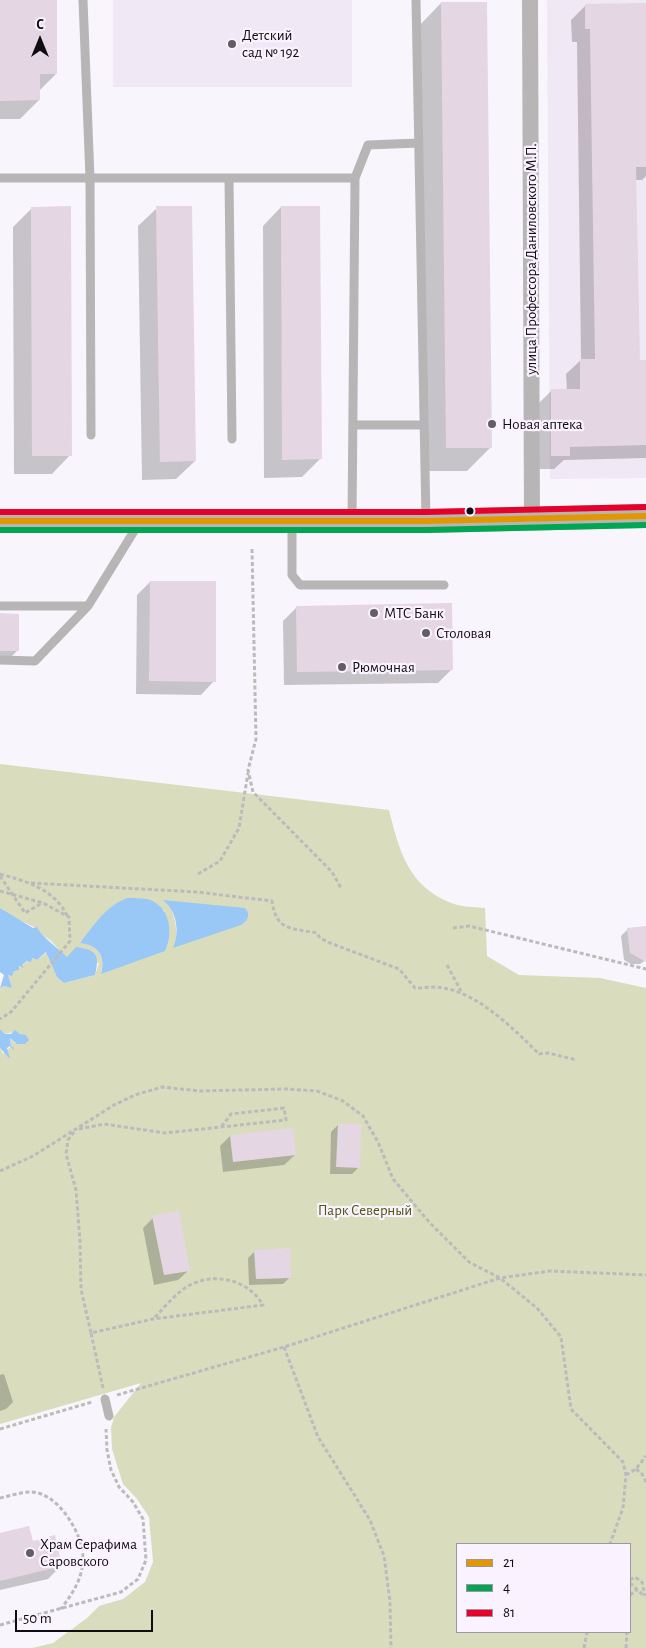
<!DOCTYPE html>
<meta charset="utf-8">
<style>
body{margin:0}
#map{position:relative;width:646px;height:1648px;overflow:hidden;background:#f9f5fc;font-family:"Alegreya Sans",sans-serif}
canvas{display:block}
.legend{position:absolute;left:456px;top:1543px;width:175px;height:90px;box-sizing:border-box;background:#faf2ff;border:1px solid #9c96a0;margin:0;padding:6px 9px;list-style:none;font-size:15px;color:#100d11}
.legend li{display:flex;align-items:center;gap:10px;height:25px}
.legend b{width:25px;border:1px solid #9c96a0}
.north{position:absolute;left:15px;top:15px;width:50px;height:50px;-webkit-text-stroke:4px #faf2ff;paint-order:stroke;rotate:0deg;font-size:14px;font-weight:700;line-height:20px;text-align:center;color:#100d11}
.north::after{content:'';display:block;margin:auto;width:18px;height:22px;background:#100d11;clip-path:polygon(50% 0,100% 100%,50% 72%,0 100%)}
.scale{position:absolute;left:15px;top:1610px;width:138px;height:22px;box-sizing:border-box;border:2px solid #100d11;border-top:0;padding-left:6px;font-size:15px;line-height:18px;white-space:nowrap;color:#100d11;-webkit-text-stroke:4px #faf2ff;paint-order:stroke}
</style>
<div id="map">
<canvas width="646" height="1648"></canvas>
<ul class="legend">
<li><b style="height:6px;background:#e09702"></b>21</li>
<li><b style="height:6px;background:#00a651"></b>4</li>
<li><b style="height:6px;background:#e4002b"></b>81</li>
</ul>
<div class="north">С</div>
<div class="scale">50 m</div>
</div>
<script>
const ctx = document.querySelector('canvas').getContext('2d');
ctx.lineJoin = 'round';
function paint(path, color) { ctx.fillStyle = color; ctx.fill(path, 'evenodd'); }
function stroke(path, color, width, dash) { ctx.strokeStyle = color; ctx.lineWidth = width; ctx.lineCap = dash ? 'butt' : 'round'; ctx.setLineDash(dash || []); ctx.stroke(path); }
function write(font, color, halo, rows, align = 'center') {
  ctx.font = font + ' "Alegreya Sans",sans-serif'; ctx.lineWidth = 4.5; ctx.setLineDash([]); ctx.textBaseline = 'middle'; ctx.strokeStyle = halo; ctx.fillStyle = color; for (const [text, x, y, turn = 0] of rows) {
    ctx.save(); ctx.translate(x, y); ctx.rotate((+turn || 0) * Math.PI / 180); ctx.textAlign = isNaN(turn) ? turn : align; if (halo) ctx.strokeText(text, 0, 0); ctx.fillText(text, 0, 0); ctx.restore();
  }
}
paint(new Path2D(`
 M113,0H352V87H113Z
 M547,0H646V478L550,479Z`), '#f0e8f5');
paint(new Path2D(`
 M0,764L389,810C399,850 408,886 451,903C461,907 474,907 485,908L487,956L519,975L600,978L646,988V1648H32L53,1643L87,1618L99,1606L123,1599L145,1582L153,1562L149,1517L137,1499L123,1484L112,1449L111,1428L114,1417L141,1383L0,1424V1048L3,1054L11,1046L10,1037L15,1043L23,1035L14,1032L5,1034L0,1029V988L4,986L11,987L8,975L32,958L37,960L47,952L56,974L64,983L95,975L99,963L67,958L51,941L39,932L38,929L11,916L0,908ZM147,899L165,911L101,973C106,955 97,946 80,942ZM170,905L248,915L245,922L174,947C179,933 175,919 170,905ZM457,1544H630V1632H457Z`), '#d9ddbe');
paint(new Path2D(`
 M127,898C134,898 141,898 147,899C170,905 174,932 165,951L101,974C106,956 98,945 80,943C94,925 106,906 127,898Z
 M163,900L245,908C251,914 248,921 241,925L173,948C180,932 177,911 163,900Z
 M0,908L33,928L37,927C40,935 60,950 67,957L76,947C97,950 100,955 95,975L64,983L57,977L46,952L37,960L32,958L31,962L27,961L22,965L24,968L19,966V970L14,971L12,976L8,975L12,988L4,986L0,988L4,975L0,972Z
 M0,1029L5,1034H11L15,1030L20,1034L26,1035L29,1040L25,1044H17L10,1038L11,1046L14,1048V1050L10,1046L7,1048L10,1058L8,1057L0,1048Z`), '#9ac8f6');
paint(new Path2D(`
 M0,0H55L56,74L39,91V100L20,119H0Z
 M441,3L491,447L467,471H423L418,27Z
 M646,4V176L642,180H635L639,361H646V458L564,460L554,469H538V404L552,390H567L566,374L581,360L577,42H572L571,20L585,6Z
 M281,207L320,459L302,477L264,478L263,226Z
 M32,208L70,455L52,474H14L13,227Z
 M157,208L195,461L176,479L142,480L138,226Z
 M150,582L214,681L201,695L136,694L137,595Z
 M297,607L452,669L438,683L284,685L283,621Z
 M0,615L17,651L7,661H0Z
 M646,927V960L640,964H631L624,960L621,936L628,929Z
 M338,1125L359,1167L352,1174H330L331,1132Z
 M230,1136L295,1155L284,1165L223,1172L220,1146Z
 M153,1218L189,1270L178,1280L154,1285L143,1228Z
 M255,1251L290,1277L283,1284L249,1285L248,1258Z
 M4,1374L13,1402L6,1409L0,1411V1375Z
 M0,1534L32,1542L61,1566L48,1579L0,1590Z`), '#0003');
paint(new Path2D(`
 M0,0H57V74H40V100L0,101Z
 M441,2H487L492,448H446Z
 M646,3V167H636L640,360H646V445L570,447V456H551V389H580V359H595L590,29H585V4Z
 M71,206L72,456H32L31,207Z
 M156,206H192L196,461L160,462Z
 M281,206H320L322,459L282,460Z
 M150,581H216V682L149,681Z
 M452,603L453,670L297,672L296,606Z
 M0,613L19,614V651H0Z
 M646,926V962L630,953L627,928Z
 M338,1124H361L360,1168L336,1167Z
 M293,1128L296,1155L233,1162L230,1135Z
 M179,1211L190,1271L164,1275L152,1216Z
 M290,1248L291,1278L256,1279L254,1250Z
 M29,1526L33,1541L55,1535L62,1566L0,1581V1533Z`), '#e5d6e4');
stroke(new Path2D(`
 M252,549L256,739L248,770L253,792L332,872L341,888
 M0,874C29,882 54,889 68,917
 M198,874L220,861L239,828L248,773
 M0,876L25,913L42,903
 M31,883L197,892L272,901C276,931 291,928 317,933L320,938L330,943L399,969L415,988C424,988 434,986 443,988C478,993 515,1030 539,1054L548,1053L577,1060
 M0,891L43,903L69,917L70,941L11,1012L0,1019
 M453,928L469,926L646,969
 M447,965L461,991
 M79,1129L104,1124L165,1133L286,1120L284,1108L231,1114L222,1126
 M74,1132L68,1140L66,1154L76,1190L80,1241L81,1289L91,1333
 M0,1171L33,1156L114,1105L135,1095L162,1087L200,1091L286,1089L317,1091L343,1101L363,1116L378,1142L393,1179L429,1222L469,1262L500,1278L537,1308L561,1337L571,1409L623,1462L626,1475L623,1508L610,1544
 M284,1347L318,1437L370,1520L384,1556L390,1601L391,1648
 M103,1388L91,1333L153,1319L263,1305C247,1277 207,1270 181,1291C171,1299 162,1310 153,1319
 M117,1395L284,1347L500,1278L550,1271L646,1275
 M0,1429L92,1402
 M636,1469L642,1474L646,1482
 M626,1475L636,1469L646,1456
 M0,1498C9,1496 21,1492 31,1492C58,1492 84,1535 83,1560C82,1580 72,1594 61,1609
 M630,1580L635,1577L642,1582L645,1596
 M630,1583L644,1596
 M630,1595L637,1590
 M0,1625L121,1592L138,1579L146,1560L143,1519L133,1502L119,1487L111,1470L107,1450L106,1429
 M584,1648L587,1632
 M626,1648L627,1632`), '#bdbabc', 3, [4, 2.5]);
stroke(new Path2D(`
 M83,0L90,178L91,435
 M416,0L426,520
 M0,178H355L368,145L418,143
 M229,178L232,439
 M353,425H424
 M352,520L355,178
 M292,521V575L300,585H444
 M0,606H88L139,523
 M0,660L35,661L88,606
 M105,1399L109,1416`), '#b8b5b6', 9);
stroke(new Path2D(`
 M530,0L532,519`), '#b8b5b6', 16);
stroke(new Path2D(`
 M0,521H426L646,516`), '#b8b4b6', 24);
stroke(new Path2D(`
 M0,521H426L646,516`), '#e09702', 6);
stroke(new Path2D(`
 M0,530H426L646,525`), '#00a651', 6);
stroke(new Path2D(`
 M0,512H426L646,507`), '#e4002b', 6);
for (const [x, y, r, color] of [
 [232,44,5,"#625e63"],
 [492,424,5,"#625e63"],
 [470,511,4.5,"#100d11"],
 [374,613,5,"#625e63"],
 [426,633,5,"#625e63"],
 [342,667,5,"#625e63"],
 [30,1553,5,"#625e63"]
]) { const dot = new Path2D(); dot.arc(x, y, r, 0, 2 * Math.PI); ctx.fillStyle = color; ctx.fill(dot); stroke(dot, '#faf2ff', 2); }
write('15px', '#100d11', '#faf2ff', [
 ["Детский",242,35],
 ["сад № 192",242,52],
 ["Новая аптека",502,424],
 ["МТС Банк",384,613],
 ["Столовая",436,633],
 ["Рюмочная",352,667],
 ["Храм Серафима",40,1544],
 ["Саровского",40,1561]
], 'left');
write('15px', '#100d11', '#faf2ff', [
 ["улица Профессора Даниловского М.П.",531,259,-90]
]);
write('15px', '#4f5616', '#faf2ff', [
 ["Парк Северный",365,1210]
]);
</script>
